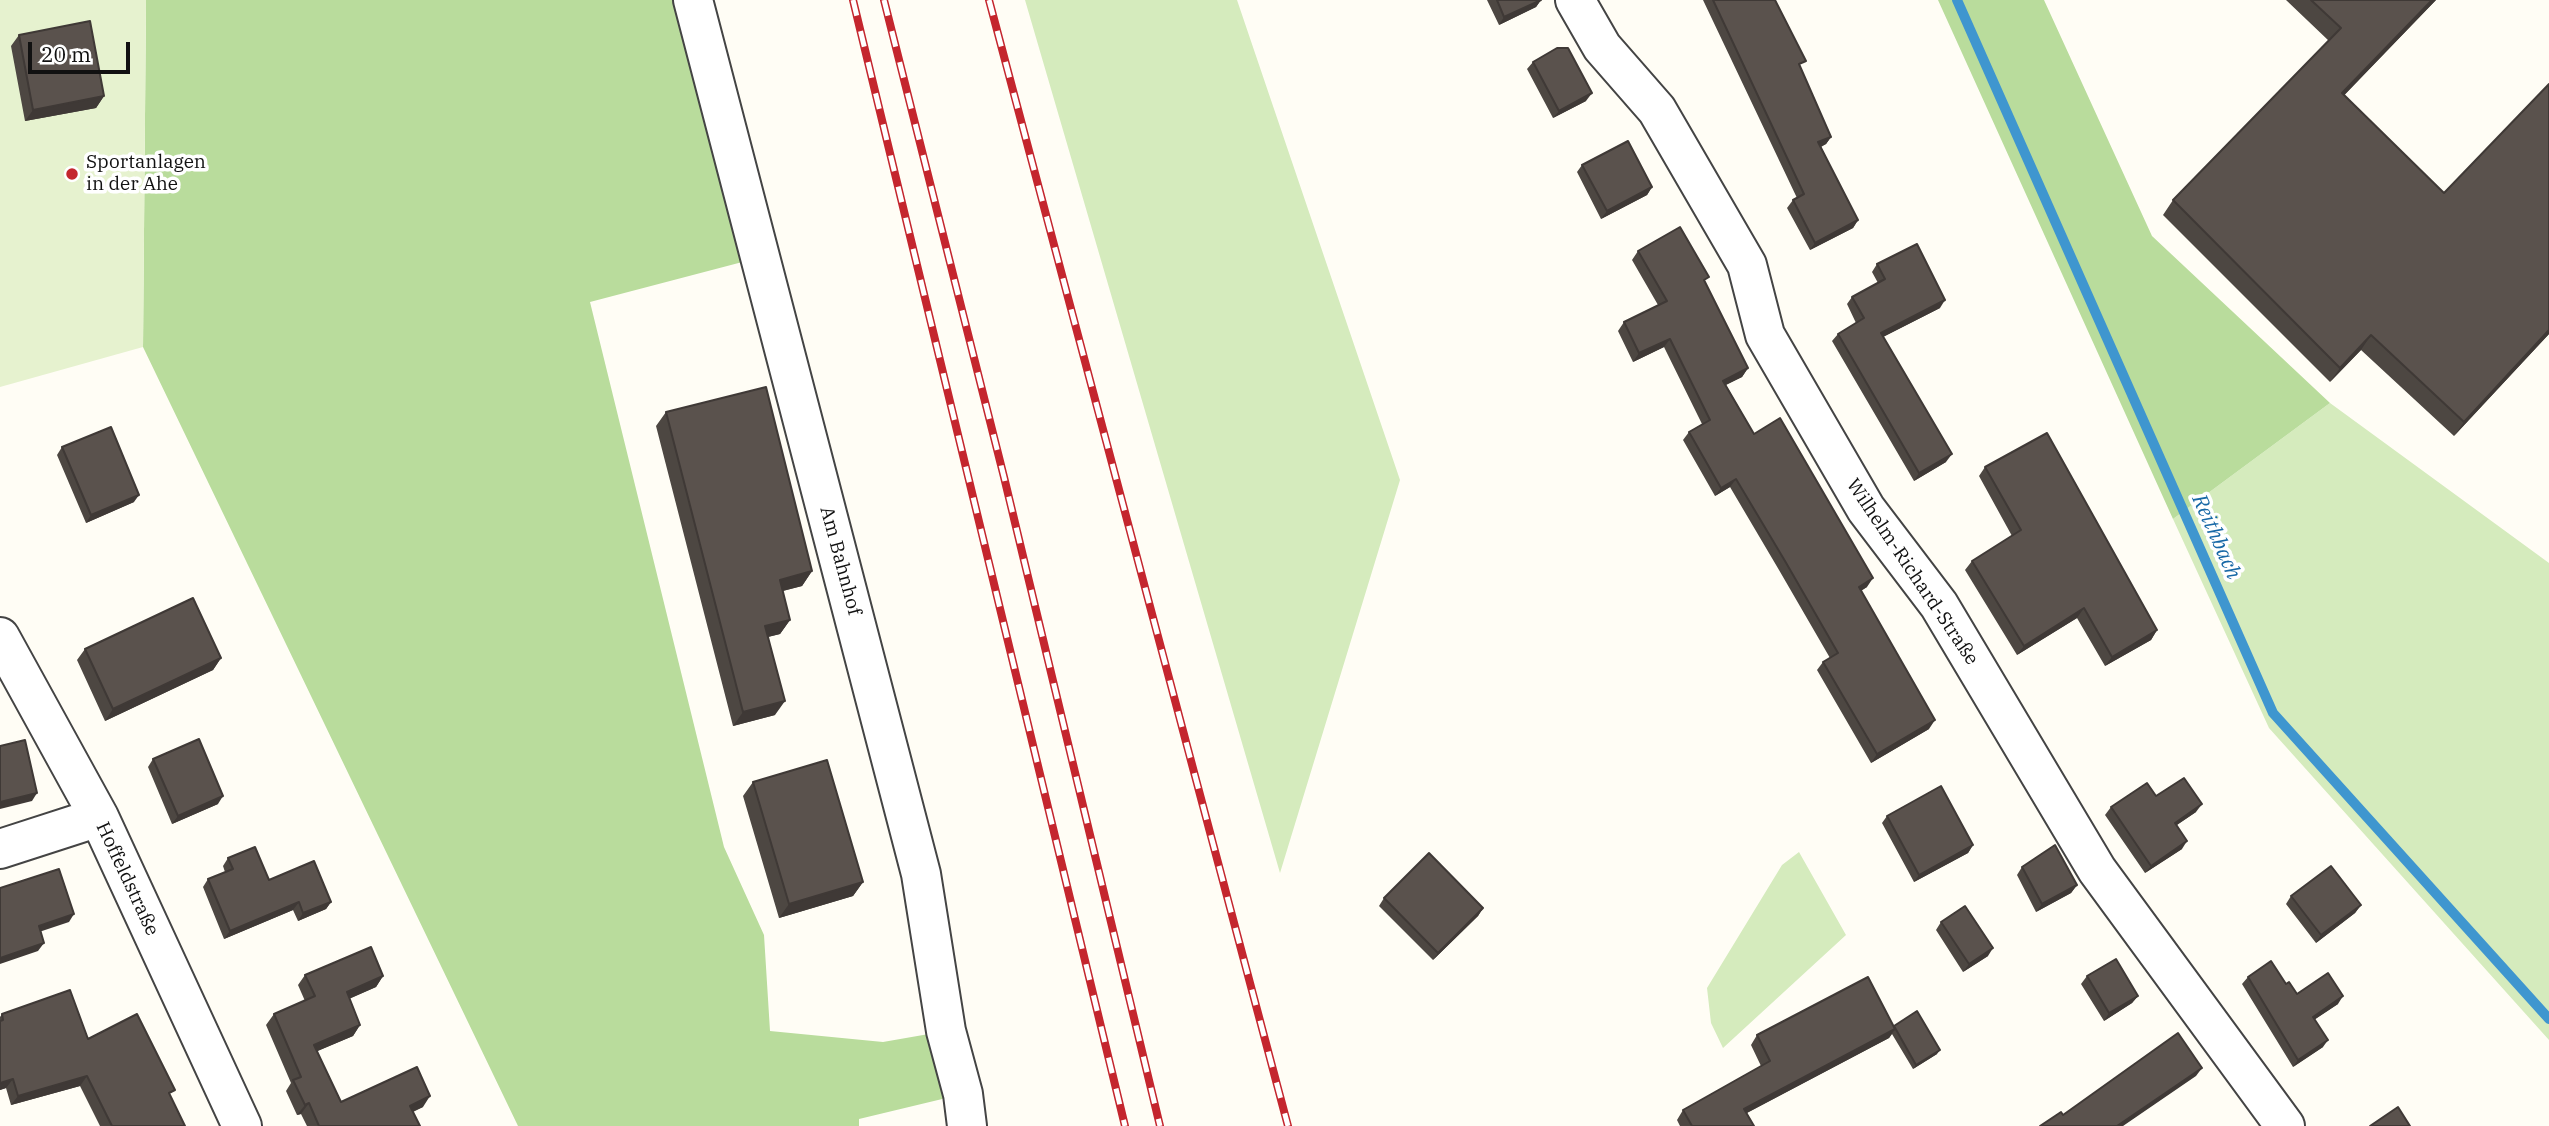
<!DOCTYPE html>
<meta charset="utf-8">
<style>
body{margin:0}
#map{position:relative;width:2549px;height:1126px;overflow:hidden;background:#fffdf5;font-family:"IBM Plex Serif",serif}
canvas{display:block}
.scale{position:absolute;left:28px;top:42px;width:102px;height:32px;box-sizing:border-box;border:4px solid #111;border-top:0;padding-left:9px;font-size:21px;line-height:24px;white-space:nowrap;color:#111;-webkit-text-stroke:5px #fff;paint-order:stroke}
</style>
<div id="map">
<canvas width="2549" height="1126"></canvas>
<div class="scale">20 m</div>
</div>
<script>
const ctx = document.querySelector('canvas').getContext('2d');
ctx.lineJoin = 'round';
function paint(path, color) { ctx.fillStyle = color; ctx.fill(path, 'evenodd'); }
function stroke(path, color, width, dash) { ctx.strokeStyle = color; ctx.lineWidth = width; ctx.lineCap = dash ? 'butt' : 'round'; ctx.setLineDash(dash || []); ctx.stroke(path); }
function write(font, color, halo, rows, align = 'center') {
  ctx.font = font + ' "IBM Plex Serif",serif'; ctx.lineWidth = 7; ctx.setLineDash([]); ctx.textBaseline = 'middle'; ctx.strokeStyle = halo; ctx.fillStyle = color; for (const [text, x, y, turn = 0] of rows) {
    ctx.save(); ctx.translate(x, y); ctx.rotate((+turn || 0) * Math.PI / 180); ctx.textAlign = isNaN(turn) ? turn : align; if (halo) ctx.strokeText(text, 0, 0); ctx.fillText(text, 0, 0); ctx.restore();
  }
}
paint(new Path2D(`
 M1025,0H1237L1400,480L1280,873Z
 M2330,403L2549,563V1040L2269,728L2173,519Z
 M1799,852L1846,935L1723,1048L1711,1023L1707,988L1782,865Z`), '#d5ebbd');
paint(new Path2D(`
 M146,0H674L684,9L750,260L590,302L724,847L764,935L770,1031L883,1042L946,1031L963,1094L859,1119V1126H518L143,347Z
 M1938,0H2044L2152,236L2330,403L2173,519Z`), '#b9dc9c');
paint(new Path2D(`
 M0,0H146L143,347L0,387Z`), '#e6f2cf');
stroke(new Path2D(`
 M1957,0L2273,713L2549,1019`), '#3f96cf', 10);
const minor = new Path2D(`
 M693,0L921,874L946,1031L963,1094L967,1126
 M1575,0L1602,47L1657,110L1747,265L1765,335L1866,509L1939,605L2097,870L2285,1126
 M0,637L99,817L242,1126
 M0,849L99,817`);
stroke(minor, '#444', 42);
stroke(minor, '#fff', 38);
const rail = new Path2D(`
 M853,0L1125,1126
 M884,0L1004,477L1160,1126
 M989,0L1288,1126`);
stroke(rail, '#c4262e', 8);
stroke(rail, '#fff', 5, [16]);
paint(new Path2D(`
 M1487,0H1541L1536,7L1499,25Z
 M1703,0H1775L1801,68L1831,137L1826,144L1821,147L1858,220L1853,228L1810,250L1787,208L1793,200L1797,198Z
 M2286,0H2436L2344,95L2549,334L2454,436L2361,350L2330,382L2163,215L2173,200L2329,41Z
 M19,35L104,96L96,108L25,121L11,46Z
 M1533,62L1586,101L1553,118L1527,69Z
 M1582,165L1652,187L1647,195L1601,219L1577,172Z
 M1638,251L1705,283L1748,368L1742,377L1726,385L1754,434L1867,587L1861,591L1929,729L1871,763L1817,670L1823,662L1830,658L1779,570L1730,487L1715,496L1683,440L1689,432L1702,424L1664,347L1633,362L1618,331L1624,322L1658,305L1632,260Z
 M1877,264L1940,308L1883,337L1946,462L1914,481L1832,341L1838,334L1856,323L1847,304L1852,297L1878,283L1872,272Z
 M666,412L812,571L802,586L783,591L790,620L780,634L768,637L775,715L733,726L656,426Z
 M62,447L134,502L86,523L57,455Z
 M1985,467L2157,630L2151,640L2105,666L2077,618L2017,655L1965,570L1972,561L2012,536L1979,476Z
 M85,649L221,658L213,670L105,721L77,660Z
 M153,759L218,804L172,824L148,767Z
 M753,782L863,882L853,896L779,918L743,796Z
 M2156,796L2196,812L2177,825L2182,849L2145,873L2105,815L2111,807Z
 M1887,816L1973,845L1968,853L1914,882L1882,823Z
 M228,858L269,880L331,902L326,909L298,921L293,910L224,939L203,887L208,879L225,872L223,866Z
 M2022,867L2077,885L2071,893L2036,912L2017,875Z
 M2291,896L2361,905L2355,913L2316,943L2286,904Z
 M1384,898L1483,908L1478,916L1433,960L1379,906Z
 M1941,922L1988,956L1963,972L1936,930Z
 M305,975L383,976L376,987L349,999L360,1025L353,1036L317,1051L341,1102L423,1107L413,1112L420,1126H307L301,1114L297,1115L286,1091L291,1083L266,1025L274,1014L305,1001L298,985Z
 M2087,976L2138,996L2132,1003L2104,1021L2081,984Z
 M2248,977L2286,984L2297,994L2338,1004L2315,1019L2323,1047L2293,1067L2242,984Z
 M2,1014L88,1039L170,1096L185,1126H100L80,1086L11,1105L6,1088L0,1090V1017Z
 M1894,1026L1937,1054L1913,1069L1892,1034L1889,1038L1747,1113L1754,1126H1680L1677,1120L1683,1110L1761,1066L1751,1045L1757,1035Z`), '#4d4742');
paint(new Path2D(`
 M1541,0L1536,7L1499,25L1504,17Z
 M2432,0H2436L2332,108L2342,93Z
 M1592,93L1586,101L1553,118L1559,111Z
 M104,96L96,108L25,121L33,110Z
 M1831,137L1826,144L1813,150L1818,142Z
 M1652,187L1647,195L1601,219L1607,211Z
 M1858,220L1853,228L1810,250L1815,243Z
 M1945,300L1940,308L1875,341L1881,333Z
 M2549,330V334L2454,436L2464,422Z
 M2371,335L2361,350L2330,382L2340,368Z
 M1670,339L1664,347L1633,362L1639,353Z
 M1748,368L1742,377L1717,389L1723,381Z
 M1952,454L1946,462L1914,481L1919,473Z
 M1736,479L1730,487L1715,496L1721,488Z
 M139,495L134,502L86,523L91,515Z
 M812,571L802,586L770,594L780,580Z
 M1873,578L1867,587L1853,595L1859,587Z
 M2084,608L2077,618L2017,655L2024,646Z
 M790,620L780,634L755,640L765,626Z
 M2157,630L2151,640L2105,666L2112,657Z
 M221,658L213,670L105,721L113,709Z
 M785,701L775,715L733,726L743,712Z
 M1935,720L1929,729L1871,763L1877,754Z
 M37,793L32,801L0,809V802Z
 M223,796L218,804L172,824L178,816Z
 M2202,804L2196,812L2169,830L2175,823Z
 M2187,841L2182,849L2145,873L2151,866Z
 M1973,845L1968,853L1914,882L1919,875Z
 M863,882L853,896L779,918L789,904Z
 M2077,885L2071,893L2036,912L2042,904Z
 M299,902L293,910L224,939L230,931Z
 M331,902L326,909L298,921L303,913Z
 M2361,905L2355,913L2316,943L2321,935Z
 M1483,908L1478,916L1433,960L1438,953Z
 M74,914L69,922L33,934L39,926Z
 M44,943L38,951L0,964V958Z
 M1993,948L1988,956L1963,972L1969,964Z
 M383,976L376,987L339,1003L347,992Z
 M2138,996L2132,1003L2104,1021L2109,1013Z
 M2343,996L2338,1004L2308,1024L2313,1017Z
 M360,1025L353,1036L306,1056L314,1045Z
 M1895,1029L1889,1038L1737,1118L1744,1109Z
 M2328,1040L2323,1047L2293,1067L2298,1060Z
 M1940,1050L1937,1054L1913,1069L1916,1065Z
 M2202,1068L2196,1076L2123,1126H2117Z
 M87,1076L80,1086L11,1105L18,1096Z
 M13,1079L6,1088L0,1090V1083Z
 M430,1096L423,1107L402,1116L410,1106Z
 M309,1103L301,1114L297,1115L305,1105Z`), '#3f3936');
const building = new Path2D(`
 M1497,0H1541L1504,17Z
 M1713,0H1775L1806,61L1799,64L1831,137L1818,142L1858,220L1815,243L1793,200L1804,194Z
 M2311,0H2432L2342,93L2444,193L2549,84V330L2464,422L2371,335L2340,368L2173,200L2341,28Z
 M90,21L104,96L33,110L19,35Z
 M1557,48H1568L1592,93L1559,111L1533,62Z
 M1628,141L1652,187L1607,211L1582,165Z
 M1680,227L1709,277L1704,280L1748,368L1723,381L1754,434L1780,418L1873,578L1859,587L1935,720L1877,754L1823,662L1838,653L1785,561L1736,479L1721,488L1689,432L1710,420L1670,339L1639,353L1624,322L1667,301L1638,251Z
 M1917,244L1945,300L1881,333L1952,454L1919,473L1838,334L1864,318L1852,297L1885,279L1877,264Z
 M766,387L812,571L780,580L790,620L765,626L785,701L743,712L666,412Z
 M111,427L139,495L91,515L62,447Z
 M2047,433L2157,630L2112,657L2084,608L2024,646L1972,561L2021,530L1985,467Z
 M193,598L221,658L113,709L85,649Z
 M199,739L223,796L178,816L153,759Z
 M25,740L37,793L0,802V746Z
 M827,760L863,882L789,904L753,782Z
 M2184,778L2202,804L2175,823L2187,841L2151,866L2111,807L2147,783L2156,796Z
 M1941,786L1973,845L1919,875L1887,816Z
 M2055,845L2077,885L2042,904L2022,867Z
 M255,847L269,880L314,861L331,902L303,913L299,902L230,931L208,879L233,869L228,858Z
 M1429,853L1483,908L1438,953L1384,898Z
 M2331,866L2361,905L2321,935L2291,896Z
 M59,869L74,914L39,926L44,943L0,958V888Z
 M1965,906L1993,948L1969,964L1941,922Z
 M371,947L383,976L347,992L360,1025L314,1045L341,1102L417,1067L430,1096L410,1106L420,1126H319L309,1103L305,1105L293,1080L301,1077L274,1014L315,996L305,975Z
 M2116,959L2138,996L2109,1013L2087,976Z
 M2271,961L2286,984L2289,982L2297,994L2328,973L2343,996L2313,1017L2328,1040L2298,1060L2248,977Z
 M1868,977L1895,1029L1744,1109L1754,1126H1692L1683,1110L1770,1061L1757,1035Z
 M70,990L88,1039L137,1014L175,1090L169,1093L185,1126H112L87,1076L18,1096L13,1079L0,1083V1021L3,1020L2,1014Z
 M1917,1011L1940,1050L1916,1065L1894,1026Z
 M2178,1033L2202,1068L2117,1126H2040L2061,1112L2063,1115Z
 M2398,1107L2410,1126H2370Z`);
paint(building, '#5a524d');
stroke(building, '#3f3936', 2);
for (const [x, y, r, color] of [
 [72,174,7,"#c4262e"]
]) { const dot = new Path2D(); dot.arc(x, y, r, 0, 2 * Math.PI); ctx.fillStyle = color; ctx.fill(dot); stroke(dot, '#fff', 2.5); }
write('19px', '#111', '#fff', [
 ["Sportanlagen",86,163],
 ["in der Ahe",86,185]
], 'left');
write('19px', '#111', '#fff', [
 ["Am Bahnhof",840,561,75],
 ["Wilhelm-Richard-Straße",1912,572,56],
 ["Hoffeldstraße",127,879,65]
]);
write('italic 21px', '#1768a6', '#fff', [
 ["Reithbach",2216,537,66]
]);
</script>
